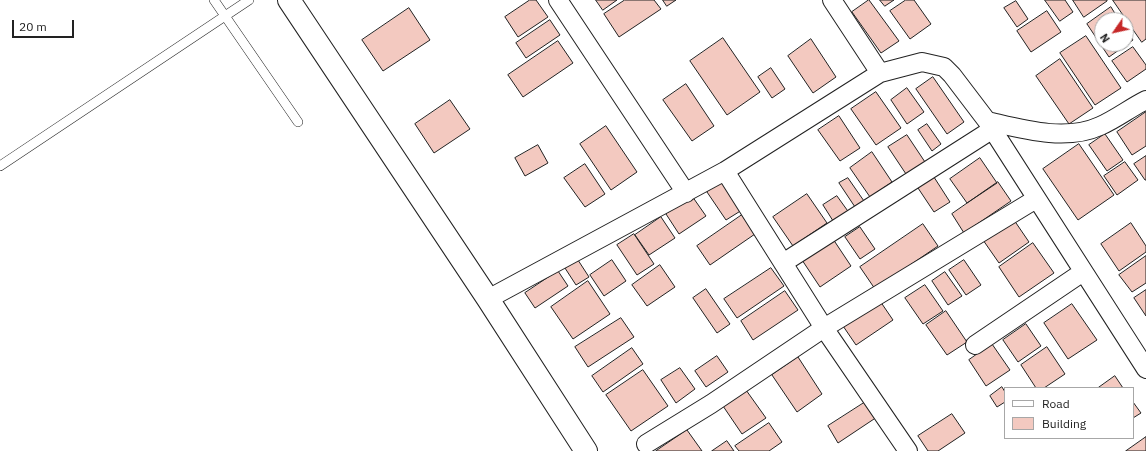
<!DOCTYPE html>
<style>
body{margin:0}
#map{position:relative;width:1146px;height:451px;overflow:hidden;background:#fff;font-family:"IBM Plex Sans",sans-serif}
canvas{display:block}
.legend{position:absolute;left:1004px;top:387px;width:130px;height:52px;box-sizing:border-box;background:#fff;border:1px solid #a7a7a7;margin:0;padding:5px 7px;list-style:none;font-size:12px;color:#222}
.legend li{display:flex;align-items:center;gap:8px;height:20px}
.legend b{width:20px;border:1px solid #a7a7a7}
.north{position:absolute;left:1094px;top:12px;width:40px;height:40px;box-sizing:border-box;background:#fff;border:1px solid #a7a7a7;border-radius:50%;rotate:236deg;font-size:11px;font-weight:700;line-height:16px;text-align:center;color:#222}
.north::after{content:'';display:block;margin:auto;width:14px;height:18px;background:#c62828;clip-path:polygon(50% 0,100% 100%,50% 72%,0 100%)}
.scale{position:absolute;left:12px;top:20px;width:62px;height:18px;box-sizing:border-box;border:2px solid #222;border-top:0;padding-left:5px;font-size:12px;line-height:14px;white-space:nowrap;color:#222;-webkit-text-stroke:3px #fff;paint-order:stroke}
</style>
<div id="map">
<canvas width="1146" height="451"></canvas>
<ul class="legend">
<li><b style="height:5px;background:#fff"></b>Road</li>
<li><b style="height:11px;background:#f3c9c0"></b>Building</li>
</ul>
<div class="north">N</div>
<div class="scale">20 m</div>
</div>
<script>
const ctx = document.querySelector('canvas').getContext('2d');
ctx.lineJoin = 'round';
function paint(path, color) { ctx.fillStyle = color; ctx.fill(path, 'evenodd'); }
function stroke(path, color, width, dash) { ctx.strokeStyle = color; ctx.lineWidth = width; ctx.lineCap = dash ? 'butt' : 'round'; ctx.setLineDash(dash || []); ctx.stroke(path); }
const building = new Path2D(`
 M530,0H536L548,17L518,37L505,17Z
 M596,0H617L603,10Z
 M625,0H654L661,9L619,37L604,14Z
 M663,0H676L667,6Z
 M869,0L899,41L881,53L852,12Z
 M880,0H894L885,6Z
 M906,0H914L931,24L910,39L890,11Z
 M1045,0H1065L1073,12L1060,21Z
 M1073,0H1107V1L1084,17Z
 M1113,0H1146V39L1142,42Z
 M1016,1L1028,19L1017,27L1004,8Z
 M1111,7L1119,20H1102V44H1126V30L1133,40L1109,57L1087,24Z
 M409,8L430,40L383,71L362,40Z
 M1047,11L1061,32L1031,52L1017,31Z
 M550,20L560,35L526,58L516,43Z
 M1086,36L1121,88L1095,105L1060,53Z
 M723,38L760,92L727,115L690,61Z
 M811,39L836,77L813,93L788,56Z
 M558,41L573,63L523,97L508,75Z
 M1133,47L1146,65V69L1127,82L1112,61Z
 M1060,59L1093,108L1069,124L1036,76Z
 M771,68L785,89L772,98L758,77Z
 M933,77L964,122L947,134L916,89Z
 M686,84L714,126L692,141L663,100Z
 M907,88L924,112L907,124L891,100Z
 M876,92L901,128L876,145L851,109Z
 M450,100L470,129L434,153L415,124Z
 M1146,112V146L1132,155L1117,132Z
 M839,116L860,148L840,161L818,130Z
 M927,124L941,144L932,151L918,130Z
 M606,126L637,172L611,190L580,144Z
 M1105,134L1123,160L1107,171L1089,145Z
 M907,135L925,162L906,174L888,147Z
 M1079,144L1114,195L1078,220L1043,169Z
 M538,145L548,163L525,176L515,158Z
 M872,152L892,182L870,197L850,168Z
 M1146,156V180H1145L1134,164Z
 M980,158L997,183L967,203L950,179Z
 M1125,162L1138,180L1117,195L1104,176Z
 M585,164L605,194L585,207L564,178Z
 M932,174L950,202L934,212L916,185Z
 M848,178L864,201L855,207L839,183Z
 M722,181L742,210L726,220L707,192Z
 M998,182L1011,201L964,233L952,214Z
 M807,194L827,223L793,246L773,217Z
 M692,196L706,216L679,234L666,214Z
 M837,196L850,214L835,224L823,205Z
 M742,215L755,234L710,265L697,246Z
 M661,217L675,238L649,255L635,235Z
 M1014,220L1029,242L999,263L983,240Z
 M1131,223L1146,246V252L1119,271L1101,244Z
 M923,224L938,246L875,289L860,267Z
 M860,227L875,249L860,259L845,237Z
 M634,234L654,264L637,275L617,245Z
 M831,236L851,266L820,287L800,257Z
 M1033,243L1054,273L1019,297L999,267Z
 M1146,256V283L1132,292L1119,275Z
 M576,257L589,277L576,285L563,265Z
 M612,260L626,281L604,296L590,275Z
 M964,260L981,285L966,295L949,270Z
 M660,265L675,287L647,306L632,285Z
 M771,268L784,286L737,318L724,299Z
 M558,271L568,286L535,308L525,293Z
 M945,272L962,296L948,305L932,281Z
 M588,281L610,314L573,339L551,307Z
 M925,285L943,311L923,324L905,298Z
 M706,289L730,324L717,333L693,298Z
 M1146,290V316L1134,298Z
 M785,291L798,310L753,340L741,321Z
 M878,298L893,320L856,345L841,323Z
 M1072,304L1097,340L1068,359L1044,323Z
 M946,311L967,342L947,355L926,325Z
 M621,318L634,337L588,367L575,347Z
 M1026,324L1041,346L1018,362L1003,340Z
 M992,344L1010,370L986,386L969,360Z
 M1047,347L1065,374L1044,388H1036L1021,365Z
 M632,348L643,364L603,392L592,376Z
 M717,356L728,372L706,387L695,371Z
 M798,357L822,394L797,412L772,375Z
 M680,368L695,389L676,403L661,380Z
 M643,370L668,406L631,431L606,395Z
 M1115,376L1123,388H1098Z
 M1002,387L1005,392V402L997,407L990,396Z
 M746,390L766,418L742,434L723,406Z
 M867,401L877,417L838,443L828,426Z
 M1133,402L1141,413L1133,418Z
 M952,414L965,433L938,451H928L918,436Z
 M769,423L782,442L769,451H739L735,446Z
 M687,430L702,451H656Z
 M1146,437V451H1126Z
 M727,441L734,451H712Z`);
paint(building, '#f3c9c0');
stroke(building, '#222', 1);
const lane = new Path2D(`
 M214,0L298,122
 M0,166L249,0`);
const street = new Path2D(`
 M558,0L686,193
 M832,0L880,73
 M987,121C1022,129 1065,142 1100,126C1116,119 1130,108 1146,100
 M725,171L824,328L908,451
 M783,263L993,129
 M488,299L725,171L880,73L922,62L944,67L952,75L987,121L1146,369
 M975,345L1083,272
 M646,444L711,404L824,328L1036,199`);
const secondary = new Path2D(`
 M289,0L488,299L586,451`);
stroke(lane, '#222', 10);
stroke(street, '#222', 20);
stroke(secondary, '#222', 24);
stroke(lane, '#fff', 9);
stroke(street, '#fff', 18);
stroke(secondary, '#fff', 22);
</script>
